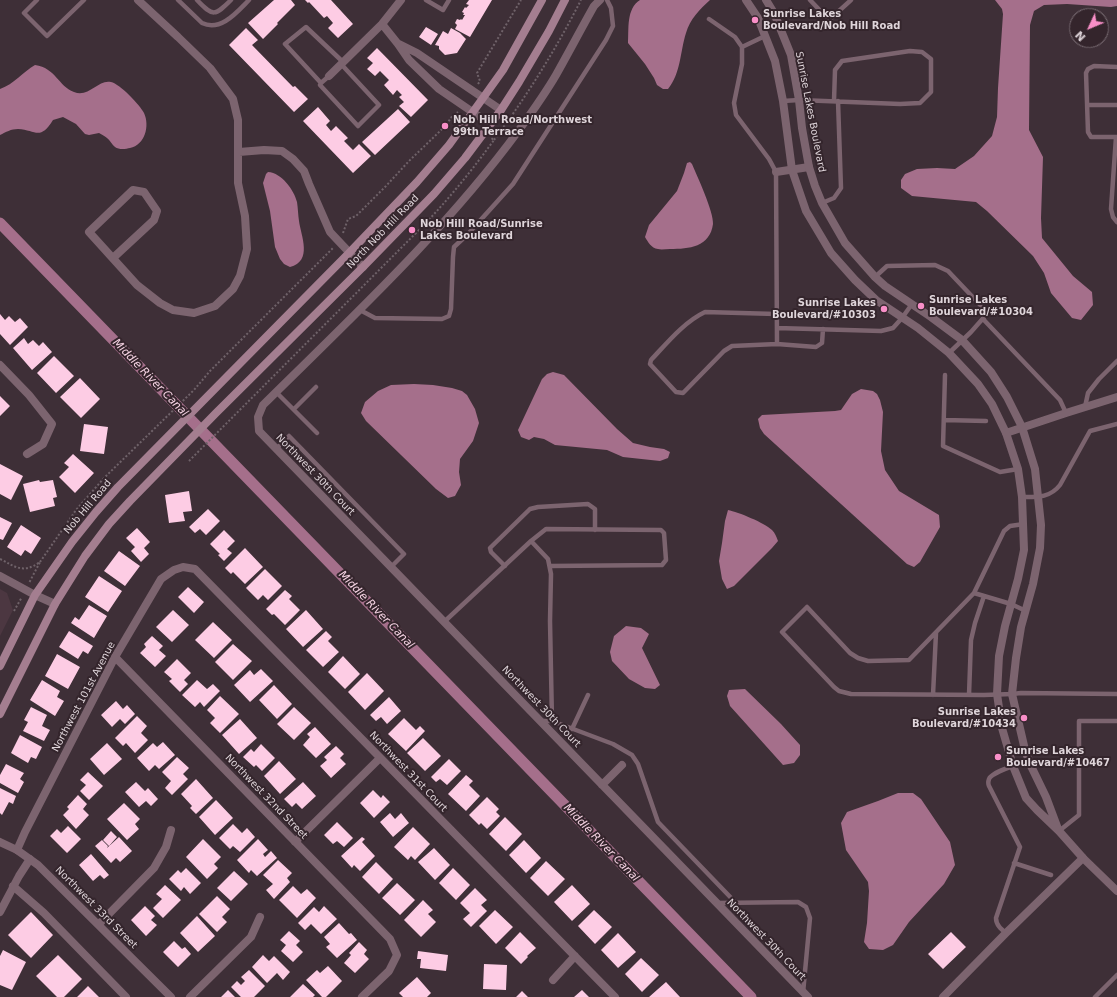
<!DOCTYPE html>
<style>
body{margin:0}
#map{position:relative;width:1117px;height:997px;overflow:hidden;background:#3e2f37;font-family:"DejaVu Sans",sans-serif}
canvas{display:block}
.north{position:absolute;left:1069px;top:8px;width:40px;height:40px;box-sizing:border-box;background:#34252c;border:1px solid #786b72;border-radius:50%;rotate:226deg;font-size:11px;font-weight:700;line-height:16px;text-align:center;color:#dfd5da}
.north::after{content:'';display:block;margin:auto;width:14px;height:18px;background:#f98fc8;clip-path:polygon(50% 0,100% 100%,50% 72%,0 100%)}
</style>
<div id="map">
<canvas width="1117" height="997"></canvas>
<div class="north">N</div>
</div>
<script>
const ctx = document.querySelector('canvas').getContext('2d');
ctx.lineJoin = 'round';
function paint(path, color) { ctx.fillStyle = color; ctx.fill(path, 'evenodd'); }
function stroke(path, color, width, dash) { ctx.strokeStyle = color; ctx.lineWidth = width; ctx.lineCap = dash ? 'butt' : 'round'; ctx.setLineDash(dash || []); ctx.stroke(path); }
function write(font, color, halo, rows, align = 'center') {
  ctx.font = font + ' "DejaVu Sans",sans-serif'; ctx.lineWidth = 4; ctx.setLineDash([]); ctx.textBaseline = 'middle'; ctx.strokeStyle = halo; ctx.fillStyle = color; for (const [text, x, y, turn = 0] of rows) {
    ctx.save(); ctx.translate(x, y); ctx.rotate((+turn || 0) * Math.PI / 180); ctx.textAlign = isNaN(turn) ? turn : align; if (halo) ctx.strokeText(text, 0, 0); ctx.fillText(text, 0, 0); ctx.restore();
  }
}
paint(new Path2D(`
 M0,589L7,593L13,610L0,636Z`), '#4c3741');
paint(new Path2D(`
 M640,0H710C700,9 690,19 686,33C680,52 681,73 668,89H663L657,85L654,78L645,64L628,43C629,29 626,9 640,0Z
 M995,0H1117V6L1111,7L1067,4L1044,5L1034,11L1030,25L1029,130L1043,157L1041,218L1042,238L1073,276L1092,292L1093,305L1081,320L1072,318L1051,293L1044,273L1033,256L987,211L976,202L912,196L901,188V180L905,174L917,169L937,168L955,169L974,156L992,136L997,117L998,88L1003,14L1002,9Z
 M35,65C56,68 58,86 74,92C89,98 98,79 111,82C120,84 140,105 144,113C150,126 145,145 130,148C126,149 119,150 115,147C112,145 110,140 107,138C105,136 102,135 99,133L89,135L85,134L76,124L63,117L53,120C40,141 36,130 18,129C11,129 6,132 0,135V89C14,84 23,72 35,65Z
 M690,162L692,164C697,176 714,212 713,224C710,247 689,249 670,249C666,249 661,250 658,249C651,248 648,242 645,237L649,225L677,191L684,173L687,163Z
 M268,172C282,173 294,190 297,202C298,208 298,215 299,221C301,236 313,261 290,267L284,264L280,259L275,247L270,211L263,183L266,174Z
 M553,372L564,375L617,429L633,443L650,447L664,449L670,452L668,458L660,461L623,457L607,450L555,445L544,439L534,437L529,440L521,437L518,430L542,379L547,374Z
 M414,384L433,385L452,388L462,391L467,395L475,409L479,423L473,441L460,459L459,472L461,485L455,496L448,498L436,489L366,421L361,413L365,402L378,391L391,385Z
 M861,389L873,391L877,394L880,400L883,412L881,451L885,470L899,491L939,515L940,527L920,562L914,567L907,564L764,434L760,428L758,419L762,415L835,411L841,410L852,394Z
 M728,510C738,512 765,523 772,530C775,533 776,536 778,541L772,548L734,586L727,589L722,579L719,561L722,543L725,521Z
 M626,626L641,628L649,634L642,648L660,685L655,689L645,688L629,679L612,661L610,652L614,636Z
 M745,689L781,724L800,745V755L794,763L783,765L730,706L727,696L729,690Z
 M898,793H913L921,799L950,842L955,865L944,884L909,922L893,945L883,950L869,949L864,942L867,923L869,891L868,882L846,850L841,823L847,812L878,801Z`), '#a56f8b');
stroke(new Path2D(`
 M0,223L751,997`), '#a56f8b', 11);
paint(new Path2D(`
 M274,0H291L295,5L277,23L278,24L263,39L248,23Z
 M305,0H331L353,24L338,38L328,28L333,23L327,16L324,18L309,2L308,3Z
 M469,0H492L470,37L455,29L457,25L455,23L457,19L460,20L461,19L462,20L465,15H463L464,13L462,12L465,7L466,8L469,5L466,4Z
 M426,27L438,34L431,45L419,37Z
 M246,28L258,40L252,45L293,87L295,86L308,99L294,112L229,45Z
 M451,28L460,33L466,39L457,53L445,55L439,49V46L435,45L443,31L448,34Z
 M377,48L428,100L411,117L399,106L404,102L399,97L402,95L397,90L393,95L384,85L389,80L380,71L375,76L367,69L373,63L367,58Z
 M318,107L330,121L326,125L331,131L336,126L348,138L344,141L353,150L359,144L371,156L353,173L303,121Z
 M398,109L410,122L375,155L362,142Z
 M0,314L5,320L9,316L15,322L20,318L28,327L10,345L0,334Z
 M24,338L28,344L33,340L39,346L43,342L52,352L32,370L13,348Z
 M54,356L74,376L56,393L37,373Z
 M80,378L100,399L81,418L60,397Z
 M0,396L10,406L0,416Z
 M84,424L108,427L104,454L80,451Z
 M73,454L94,473L75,493L59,477L69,467L64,463Z
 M0,464L23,476L11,500L0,494Z
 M39,480L40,482L53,480L57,497L53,498L55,506L30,512L23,484Z
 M189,491L192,511L183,512L185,521L169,523L165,495Z
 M208,509L220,521L206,535L200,529L195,533L189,527Z
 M0,517L12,523L3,540L0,539Z
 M21,525L41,538L31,554L25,550L21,556L7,547Z
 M137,528L150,542L144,548L149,554L141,562L131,551L135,547L126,538Z
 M224,530L235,541L227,549L232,553L224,561L218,555L220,554L210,544Z
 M245,548L263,567L245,584L233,572L231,574L225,568Z
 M119,551L140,566L125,586L104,571Z
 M265,569L282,586L268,600L263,595L258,600L246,588Z
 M99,576L122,591L108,612L85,597Z
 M188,587L204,602L194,613L178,597Z
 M285,590L292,596L289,599L300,610L285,625L274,614L272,615L266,609Z
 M89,605L107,616L94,638L71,623L75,617L79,620Z
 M173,610L189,625L172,642L156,627Z
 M306,610L323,629L303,647L286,629Z
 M213,622L232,640L214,658L195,640Z
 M69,631L93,646L88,654L83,651L78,659L59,647Z
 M326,631L332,637L328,641L339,652L323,667L306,650Z
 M152,636L163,646L159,650L166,656L155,667L140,653L146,647L144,644Z
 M233,644L252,661L233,680L215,662Z
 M57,654L80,667L68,689L45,676Z
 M343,656L360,674L345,689L328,672Z
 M177,659L191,673L184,680L188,684L180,692L169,681L172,679L164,672Z
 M261,669L273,681L250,702L234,685L250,670L254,675Z
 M367,673L384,691L365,710L348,692Z
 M42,680L60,691L57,697L64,701L55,716L30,700Z
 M197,680L207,689L213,684L220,691L204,707L200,702L195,707L182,695Z
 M274,685L292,704L277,719L259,700Z
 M220,696L239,714L220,733L210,723L215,718L207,710Z
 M389,697L401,711L387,724L381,717L376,721L370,715Z
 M116,701L123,709L127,705L135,714L125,724L120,719L112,727L101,715Z
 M31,707L47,715L42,726L50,730L44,741L23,731L28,722L24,720Z
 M294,707L311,723L294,740L277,724Z
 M137,716L147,726L141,733L148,740L135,753L126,743L123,746L115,738Z
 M404,718L416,730L420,726L425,731L406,751L388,734Z
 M240,719L257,738L239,754L222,735Z
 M315,727L331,744L316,758L303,745L310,737L307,734Z
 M20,735L42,747L36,759L31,757L28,763L11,753Z
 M423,738L441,756L425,771L407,753Z
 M163,742L175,755L159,769L155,765L149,771L137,758L153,743L157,747Z
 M107,743L122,759L104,775L90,759Z
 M261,744L275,758L262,771L256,765L254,767L243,757L251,749L254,752Z
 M336,746L344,754L340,758L346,764L331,778L320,766L327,760L324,757Z
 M177,757L189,768L183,774L188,779L172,795L165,788L171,781L162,772Z
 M449,759L461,771L447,785L440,779L436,782L431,777Z
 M279,761L296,779L280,794L264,776Z
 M6,764L24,773L20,779L24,782L18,793L0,783V775Z
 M88,772L103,786L89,800L80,791L86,785L80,780Z
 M466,775L473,781L469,785L480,796L466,811L448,794Z
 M196,779L213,798L196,814L190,808L192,806L181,794Z
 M136,782L145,791L148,788L158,799L151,806L146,801L139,807L125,792Z
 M303,782L316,796L302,809L296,803L292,807L284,799Z
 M0,788L16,796L13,804L9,802L2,815L0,813Z
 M373,790L381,798L383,795L390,802L374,818L360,803Z
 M78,795L87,804L83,809L89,815L76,829L63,815L69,809L67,807Z
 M487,797L499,809L496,812L500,816L487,829L481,823L479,825L469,815Z
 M216,800L233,818L215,835L199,817Z
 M124,803L140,819L135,824L139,829L127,840L107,819Z
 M390,813L395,819L401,813L409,823L393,837L380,822Z
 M505,817L522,834L506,851L489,834Z
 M337,822L353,838L344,847L337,841L333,844L324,835Z
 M233,824L242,833L247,828L255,837L240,852L233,846L230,849L219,838Z
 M68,826L81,839L67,853L50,836L57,829L61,833Z
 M413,827L430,844L415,860L411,856L408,860L394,847Z
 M111,831L117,837L109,846L103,840Z
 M119,837L132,851L120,862L116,858L111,863L95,846L102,840L108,846L107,848Z
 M362,837L365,839L362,842L375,856L360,871L354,865L352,868L341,856Z
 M203,839L221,857L214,864L218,868L207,879L186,857Z
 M258,839L268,850L263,854L265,857L271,851L277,858L257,876L251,870L249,873L237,860Z
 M524,840L541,858L526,873L509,855Z
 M434,848L450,865L435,880L418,862Z
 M91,854L109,875L104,879L100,875L93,881L79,865Z
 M278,860L292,873L287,878L290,882L274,899L266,890L273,884L263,875Z
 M546,861L565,879L548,896L530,878Z
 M376,862L393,879L379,894L362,877Z
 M186,868L201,883L190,894L184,887L181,891L169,879L178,870L181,873Z
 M453,868L470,885L456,900L439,883Z
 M234,871L248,884L231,901L217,888Z
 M397,883L415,900L400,915L382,898Z
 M165,885L181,900L163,918L153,908L162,899L156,894Z
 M572,885L590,904L572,921L554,902Z
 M293,886L301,894L307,889L316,898L297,918L279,900Z
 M475,888L487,900L481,905L487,911L471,927L463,919L470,913L460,903Z
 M217,896L230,909L222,917L227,922L217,932L199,914Z
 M423,900L433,910L428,914L436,922L421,937L404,920Z
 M145,906L155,916L151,920L157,925L146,936L131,920Z
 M324,906L337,919L321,934L311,924L305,930L298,923L314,907L319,912Z
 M495,910L513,927L496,944L479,926Z
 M594,910L612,927L595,944L578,926Z
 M31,912L53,935L31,958L8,935Z
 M197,916L215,936L198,952L180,933Z
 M339,923L349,934L351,933L357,940L337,958L326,947L330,944L324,937Z
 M289,931L300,941L296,945L303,952L293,962L281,951L286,945L280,940Z
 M520,932L536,948L527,956L528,957L521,964L505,948Z
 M951,932L966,947L943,969L928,954Z
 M618,933L636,952L618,968L601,950Z
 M174,941L182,949L185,947L191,954L178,967L163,952Z
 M359,942L367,950L364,954L369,959L355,973L344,963L351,955L349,953Z
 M3,950L26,962L12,990L0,985V956Z
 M418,951L448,955L446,971L420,968L421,959H417Z
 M58,955L82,979L64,997H57L36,976Z
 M263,955L269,961L274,956L290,972L283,980L277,973L267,983L252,967Z
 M641,958L659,975L642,992L625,974Z
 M484,964L507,965L506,990L483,989Z
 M328,966L342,981L326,997H322L306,980L317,970L320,973Z
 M249,970L265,986L254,997H241L231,987L237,981L241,985L245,981L241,977Z
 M417,977L431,993L427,997H403L399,993Z
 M666,982L680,997H649Z
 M303,984L315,995L313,997H290Z
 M88,986L99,997H77Z
 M228,990L235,997H221Z
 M582,990L589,997H574Z
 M522,991L528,997H516Z`), '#fdcce4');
stroke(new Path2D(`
 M478,84L480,81L477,73L521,0
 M494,140C527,96 556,49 581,0
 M343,233L348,219L356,216L386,186L409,161L436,135L446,125L453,115L458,112
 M415,234C444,205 470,173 494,140L491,138
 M189,461L415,234L412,230
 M0,559C16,567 23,574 40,562L29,583
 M40,562L76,510L104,478L194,390L210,371L333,248
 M14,611L22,597`), '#6f6269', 2, [2, 2]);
stroke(new Path2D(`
 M37,0L24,13L47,36L84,0
 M178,0L202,23C221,32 237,12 249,0
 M197,0C213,17 215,16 231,0
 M426,0L443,10L449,0
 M810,0L829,20L851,0
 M709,19L735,37L742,47V64L734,103L736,115L769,159L776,172L777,344
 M742,47L765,36
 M1117,67L1094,66L1088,69L1086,73L1088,132L1091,137H1117
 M329,76L321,83L285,44L306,27L343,62
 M321,83L320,85L358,126L379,105L341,64
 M783,101L799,100L900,104L920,103L931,92V59L922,52L910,51L842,61L835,70L834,101
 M1087,105H1117
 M1116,137L1111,209L1113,217L1117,222
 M822,203L834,198L841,188L838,101
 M875,277L887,266L935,265L948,271L985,310L986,315L971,332L949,353
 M360,310L375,318L442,319L449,316L451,309L453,257L454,247L468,234L513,184L606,40L613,26L611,8L607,0
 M776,314L705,312C684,322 667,343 651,360L650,364L676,392L683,393L724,351L732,346L777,344L816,347L822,343L823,329
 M983,319L1060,400L1066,413
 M777,328L881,331L893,328L902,318L912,304
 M945,375L943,446L1000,472L1018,469
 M276,392L317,433
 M1085,407L1088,393L1099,379L1117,361
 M294,409L316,387
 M944,420L986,421
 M276,449L289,436L404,554L391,567
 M1022,497C1037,497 1050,498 1060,485L1090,431L1117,424
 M531,541L548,559L551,574L550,621L552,721
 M505,566L491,552L490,548L530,509L538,507L588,504L595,509V530
 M974,593L1004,531L1010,526L1024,524
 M1026,611L1011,604L974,593L909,660L868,661L858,658L850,653L807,607L782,632L834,687L839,691L851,694L984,695L1012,694L1021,693L1117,694
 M444,622L531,541L546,529L661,530L664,533L666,560L662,565L550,566
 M933,695L936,633
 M969,695L971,640L975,623L984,596
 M541,721H552L613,744L632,755L638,764L658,822L736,903
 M572,729L588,695
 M1059,831L1079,815V721H1117
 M1014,863L1051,875
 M718,903L798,902L806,907L810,918L803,993
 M1006,933C1001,929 996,925 996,918L1020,847L989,786C988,784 988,782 989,779C991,774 1007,768 1013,766
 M1095,997L1117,975`), '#7c646f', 4.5);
stroke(new Path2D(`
 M600,0L594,6C581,29 569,52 556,75C545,94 532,112 519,130C445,231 352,317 263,405L258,417L259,431L808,997
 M382,24L398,44L409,60L439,89L490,124
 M399,44L417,53L501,110
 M329,76L382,24L401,0
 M239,152L264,150L282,151L293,159L304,171L309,184L330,232L363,267
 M776,172L809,167
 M113,258L154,220L157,211L144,192L133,190L89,232L137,285L160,303L173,310L194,313L215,306L233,289L240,276L247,249L245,216L238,183V120L233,99L210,68L178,37L138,0
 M0,365L29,395L52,424L43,444L27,454
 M1006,433L1066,413L1117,397
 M0,576L35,595L55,604
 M115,657L390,939L397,955L389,971L362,997
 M602,785L622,765
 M295,842L380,758
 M17,850L25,832L115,657L161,579L174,570L183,567L195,569L615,997
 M13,886L44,913L126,997
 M0,912L19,876L30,859
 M99,924L154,868L166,847L171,830
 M553,980L575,956
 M190,997L251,937L260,917
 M943,997L1006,933L1083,858`), '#7c646f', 8);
stroke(new Path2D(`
 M746,0L758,18L775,61L783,101L792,170L806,211L831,253L855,280L876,300L918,328L949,353L978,384L992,404L1006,433L1018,469L1022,497L1024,550L1018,579L1005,626L999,656L997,694L1002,728L1013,766L1026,798L1037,810L1059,831L1083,858L1117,891
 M766,0L774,13L791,55L799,100L802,128L809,167L815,186L822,203L845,243L875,277L885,286L931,317L962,340L991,372L1007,397L1022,427L1035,469L1041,525L1040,548L1033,584L1021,627L1016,658L1012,694L1025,750L1031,766L1046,797L1058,829
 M0,842L17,850L38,865L171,997`), '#7c646f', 8);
stroke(new Path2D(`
 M0,666L35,595L72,542L96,512L118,487L349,253L417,182L449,145L483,98L503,70L542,0
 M0,714L55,604L85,556L109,524L130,501L216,413L363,267L434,194L465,158L501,110L519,82L549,31L565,0`), '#a47e90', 8);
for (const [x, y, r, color] of [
 [755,20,4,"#f98fc8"],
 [445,126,4,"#f98fc8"],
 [412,230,4,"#f98fc8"],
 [921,306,4,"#f98fc8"],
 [884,309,4,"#f98fc8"],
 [1024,718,4,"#f98fc8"],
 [998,757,4,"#f98fc8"]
]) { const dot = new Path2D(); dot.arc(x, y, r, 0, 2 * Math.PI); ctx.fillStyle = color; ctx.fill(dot); stroke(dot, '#34252c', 1.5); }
write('bold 10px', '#dfd5da', '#34252c', [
 ["Sunrise Lakes",763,14],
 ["Boulevard/Nob Hill Road",763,26],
 ["Nob Hill Road/Northwest",453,120],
 ["99th Terrace",453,132],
 ["Nob Hill Road/Sunrise",420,224],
 ["Lakes Boulevard",420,236],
 ["Sunrise Lakes",929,300],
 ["Boulevard/#10304",929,312],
 ["Sunrise Lakes",876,303,"right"],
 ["Boulevard/#10303",876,315,"right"],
 ["Sunrise Lakes",1016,712,"right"],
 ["Boulevard/#10434",1016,724,"right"],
 ["Sunrise Lakes",1006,751],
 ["Boulevard/#10467",1006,763]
], 'left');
write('10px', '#dfd5da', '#34252c', [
 ["Sunrise Lakes Boulevard",810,112,79],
 ["North Nob Hill Road",383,232,-46],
 ["Northwest 30th Court",315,475,46],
 ["Nob Hill Road",88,507,-50],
 ["Northwest 101st Avenue",84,697,-62],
 ["Northwest 30th Court",541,707,46],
 ["Northwest 31st Court",408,772,46],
 ["Northwest 32nd Street",266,797,46],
 ["Northwest 33rd Street",96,908,45],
 ["Northwest 30th Court",766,940,46]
]);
write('italic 11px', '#f6d4e4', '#34252c', [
 ["Middle River Canal",150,378,46],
 ["Middle River Canal",376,610,46],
 ["Middle River Canal",601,843,46]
]);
</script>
